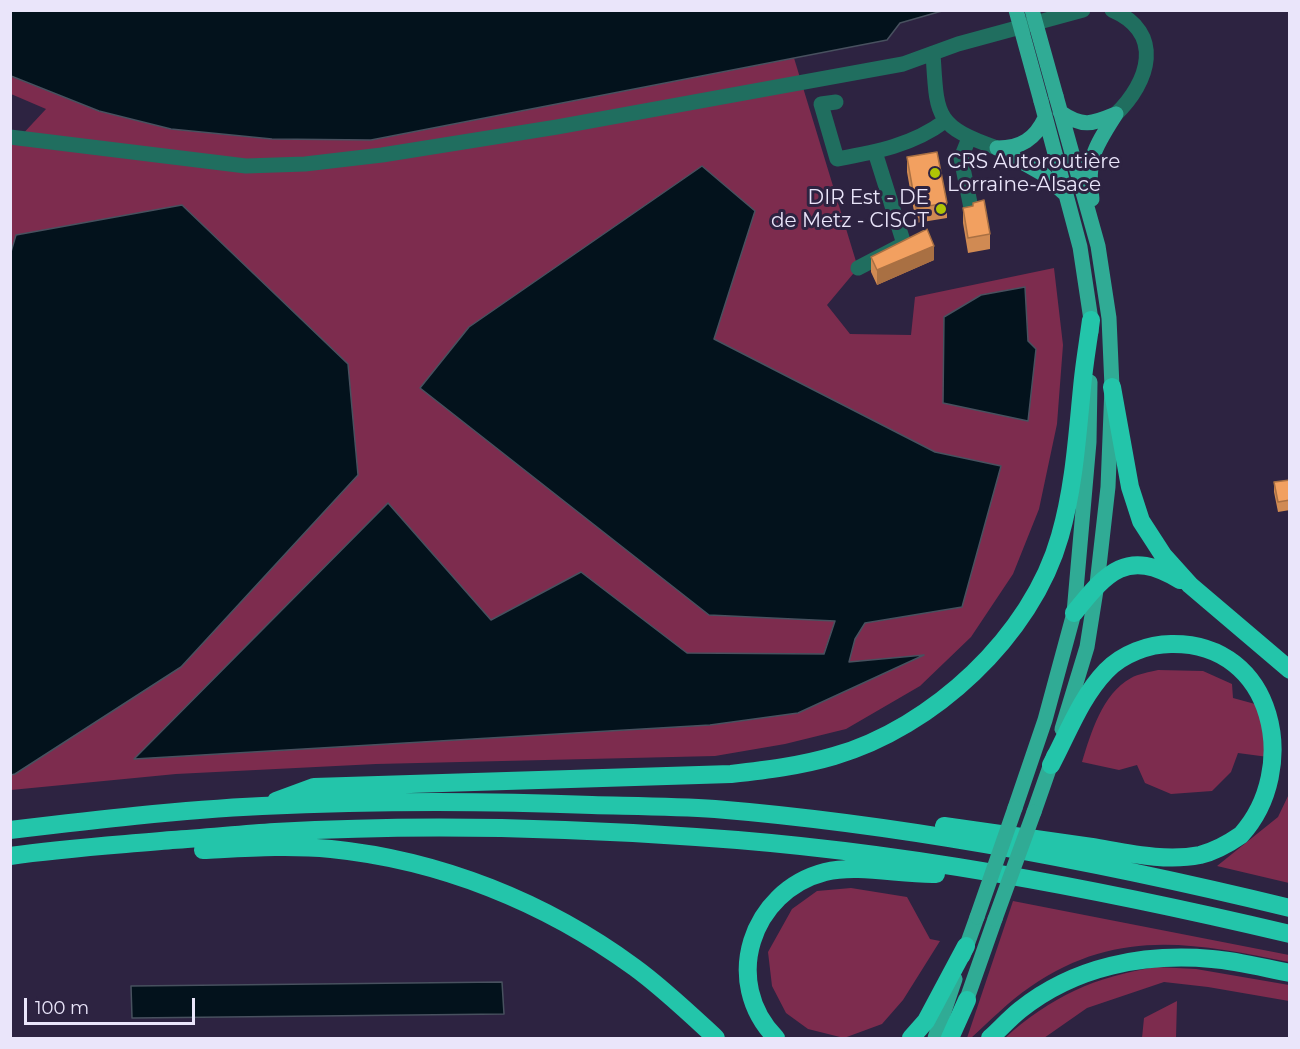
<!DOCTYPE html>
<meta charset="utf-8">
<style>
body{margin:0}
#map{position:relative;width:1300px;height:1049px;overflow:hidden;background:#2d2341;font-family:Montserrat,sans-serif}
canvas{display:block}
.frame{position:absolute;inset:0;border:12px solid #eae5fa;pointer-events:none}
.scale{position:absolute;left:24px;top:998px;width:171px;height:27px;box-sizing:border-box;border:3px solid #eae5fa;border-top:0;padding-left:8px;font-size:18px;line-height:21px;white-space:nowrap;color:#eae5fa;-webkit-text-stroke:4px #2d2341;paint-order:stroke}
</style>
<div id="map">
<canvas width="1300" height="1049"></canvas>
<div class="frame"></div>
<div class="scale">100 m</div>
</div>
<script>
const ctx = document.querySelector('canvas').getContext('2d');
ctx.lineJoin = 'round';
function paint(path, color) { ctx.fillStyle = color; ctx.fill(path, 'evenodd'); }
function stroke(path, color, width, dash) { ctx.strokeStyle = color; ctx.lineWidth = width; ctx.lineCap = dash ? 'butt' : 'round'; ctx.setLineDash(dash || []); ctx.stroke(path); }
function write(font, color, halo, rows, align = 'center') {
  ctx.font = font + ' Montserrat,sans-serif'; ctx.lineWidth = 6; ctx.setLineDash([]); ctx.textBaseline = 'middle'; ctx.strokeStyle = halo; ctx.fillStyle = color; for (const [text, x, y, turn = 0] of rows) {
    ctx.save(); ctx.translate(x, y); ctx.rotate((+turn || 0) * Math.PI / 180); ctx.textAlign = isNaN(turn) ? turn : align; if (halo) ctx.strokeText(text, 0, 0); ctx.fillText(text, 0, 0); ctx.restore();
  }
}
paint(new Path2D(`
 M794,58L858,268L827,305L850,334L911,335L915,297L1054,268L1063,345L1057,424L1039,509L1013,574L971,637L920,686L846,729L785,744L715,756L376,764L176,774L11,790V137L19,138L46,109L11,94L10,76L99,111L171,129L272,139L371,140Z
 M1158,670L1203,671L1232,684L1233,698L1255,704L1268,735V757L1238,753L1231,772L1212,791L1171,794L1145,783L1137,765L1119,770L1082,762C1091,733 1102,694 1131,678C1138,674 1150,672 1158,670Z
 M1289,794V883L1217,866L1278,817Z
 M851,888L907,897L930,939L940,941L903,1000L882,1024L844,1038L808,1029L786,1013L772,986L768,952L792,909L817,891Z
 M1013,901L1289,955V962C1193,943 1117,927 1030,987C1009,1001 990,1021 971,1038H967Z
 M1157,967L1196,969L1289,985V1001L1208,987L1164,982L1087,1008L1044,1038H1005C1050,997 1096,976 1157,967Z
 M1177,1001L1176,1038H1142L1144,1018Z`), '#7d2c4e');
const water = new Path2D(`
 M10,11L11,10L942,11L900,23L887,40L371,140L272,139L171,129L99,111L11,76Z
 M702,166L755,211L714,339L935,452L1001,466L962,607L865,623L855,639L849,662L924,655L798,713L710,725L134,759L388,503L491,620L581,572L687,653L824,654L835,621L709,615L420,388L469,327Z
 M182,205L348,364L358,475L181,667L15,774L11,775V252L16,235Z
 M1025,287L1028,341L1036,349L1028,421L943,403L944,317L981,295Z
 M502,982L504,1014L132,1018L131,986Z`);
paint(water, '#03121c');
stroke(water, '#48515f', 1.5);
stroke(new Path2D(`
 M1112,10C1165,33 1149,82 1116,114
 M933,53C937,116 934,126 997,148
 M836,102L821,104L837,159C876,152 913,145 945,121
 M10,137L246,166L305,164L382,155L557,127L903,64L958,44L1083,10
 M969,138L961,158L971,208
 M858,268L904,244L875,152`), '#206e5f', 15);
stroke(new Path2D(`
 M1056,96L1098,246L1109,318L1112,387L1108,487L1097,584L1087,647L1062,729
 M1041,101L1080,247L1091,320V332
 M1060,112C1083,128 1092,124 1116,114
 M997,148L1043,174L1064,193
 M998,148C1021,148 1035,139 1045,118
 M1092,199C1086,159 1095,147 1116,114
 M1015,808L1045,720L1074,613L1089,442L1090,382
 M1034,812L1054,755
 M963,956L977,917
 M963,1010L995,919
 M935,1038L955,979`), '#30ab95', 15);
stroke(new Path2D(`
 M1112,387L1130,487L1141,521L1163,555L1190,585L1290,670
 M1074,613C1107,572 1127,548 1180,580
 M276,801L314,787L731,774C766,770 800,766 834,756C932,728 1032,636 1060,536C1074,487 1077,438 1082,388C1084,365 1088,343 1091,320
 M944,826C994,833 1043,840 1092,847C1128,853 1165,862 1200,855C1216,851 1228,844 1241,835C1300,770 1276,642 1171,644C1149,644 1122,654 1106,671C1081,697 1068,733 1051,765
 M10,830C94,820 178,810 262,806C372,801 483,801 592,805C633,806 675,806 715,809C909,825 1101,862 1290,908
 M203,850C246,848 288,845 331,849C440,860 545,902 634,967C663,988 690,1014 716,1038
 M10,856C64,848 118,845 172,840C206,838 241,834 275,832C415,824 556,827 696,837C896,850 1095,888 1290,934
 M776,1038C721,982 751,891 825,872C859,864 901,875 936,874
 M911,1038L926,1021L966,946
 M950,1038L967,1000
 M990,1038C1000,1029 1010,1018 1020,1010C1075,966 1144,953 1212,959C1238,961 1264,968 1290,973`), '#23c5aa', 18);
stroke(new Path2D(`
 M1016,10L1041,101
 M1032,10L1056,96
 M977,917L1015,808
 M995,919L1034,812`), '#30ab95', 15);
paint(new Path2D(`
 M907,157L947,203V218L916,223L907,172Z
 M973,203L990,234V249L968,253L963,223V208L973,206Z
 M871,257L934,260L877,285L871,272Z
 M1290,480V510L1278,512L1274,492V482Z`), '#d08a53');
paint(new Path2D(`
 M934,246V260L877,285V270Z`), '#a97043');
const building = new Path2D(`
 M937,152L947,203L916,208L907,157Z
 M984,200L990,234L968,238L963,208L973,206V203Z
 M927,229L934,246L877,270L871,257Z
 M1290,480V500L1278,502L1274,482Z`);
paint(building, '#f2a060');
stroke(building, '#a97043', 1.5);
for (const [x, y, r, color] of [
 [935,173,6,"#afc505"],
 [941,209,6,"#afc505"]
]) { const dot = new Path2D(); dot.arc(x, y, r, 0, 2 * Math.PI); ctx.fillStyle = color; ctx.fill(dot); stroke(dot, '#2d2341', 2); }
write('20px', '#eae5fa', '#2d2341', [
 ["CRS Autoroutière",947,162],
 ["Lorraine-Alsace",947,185],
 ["DIR Est - DE",929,198,"right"],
 ["de Metz - CISGT",929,221,"right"]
], 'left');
</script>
